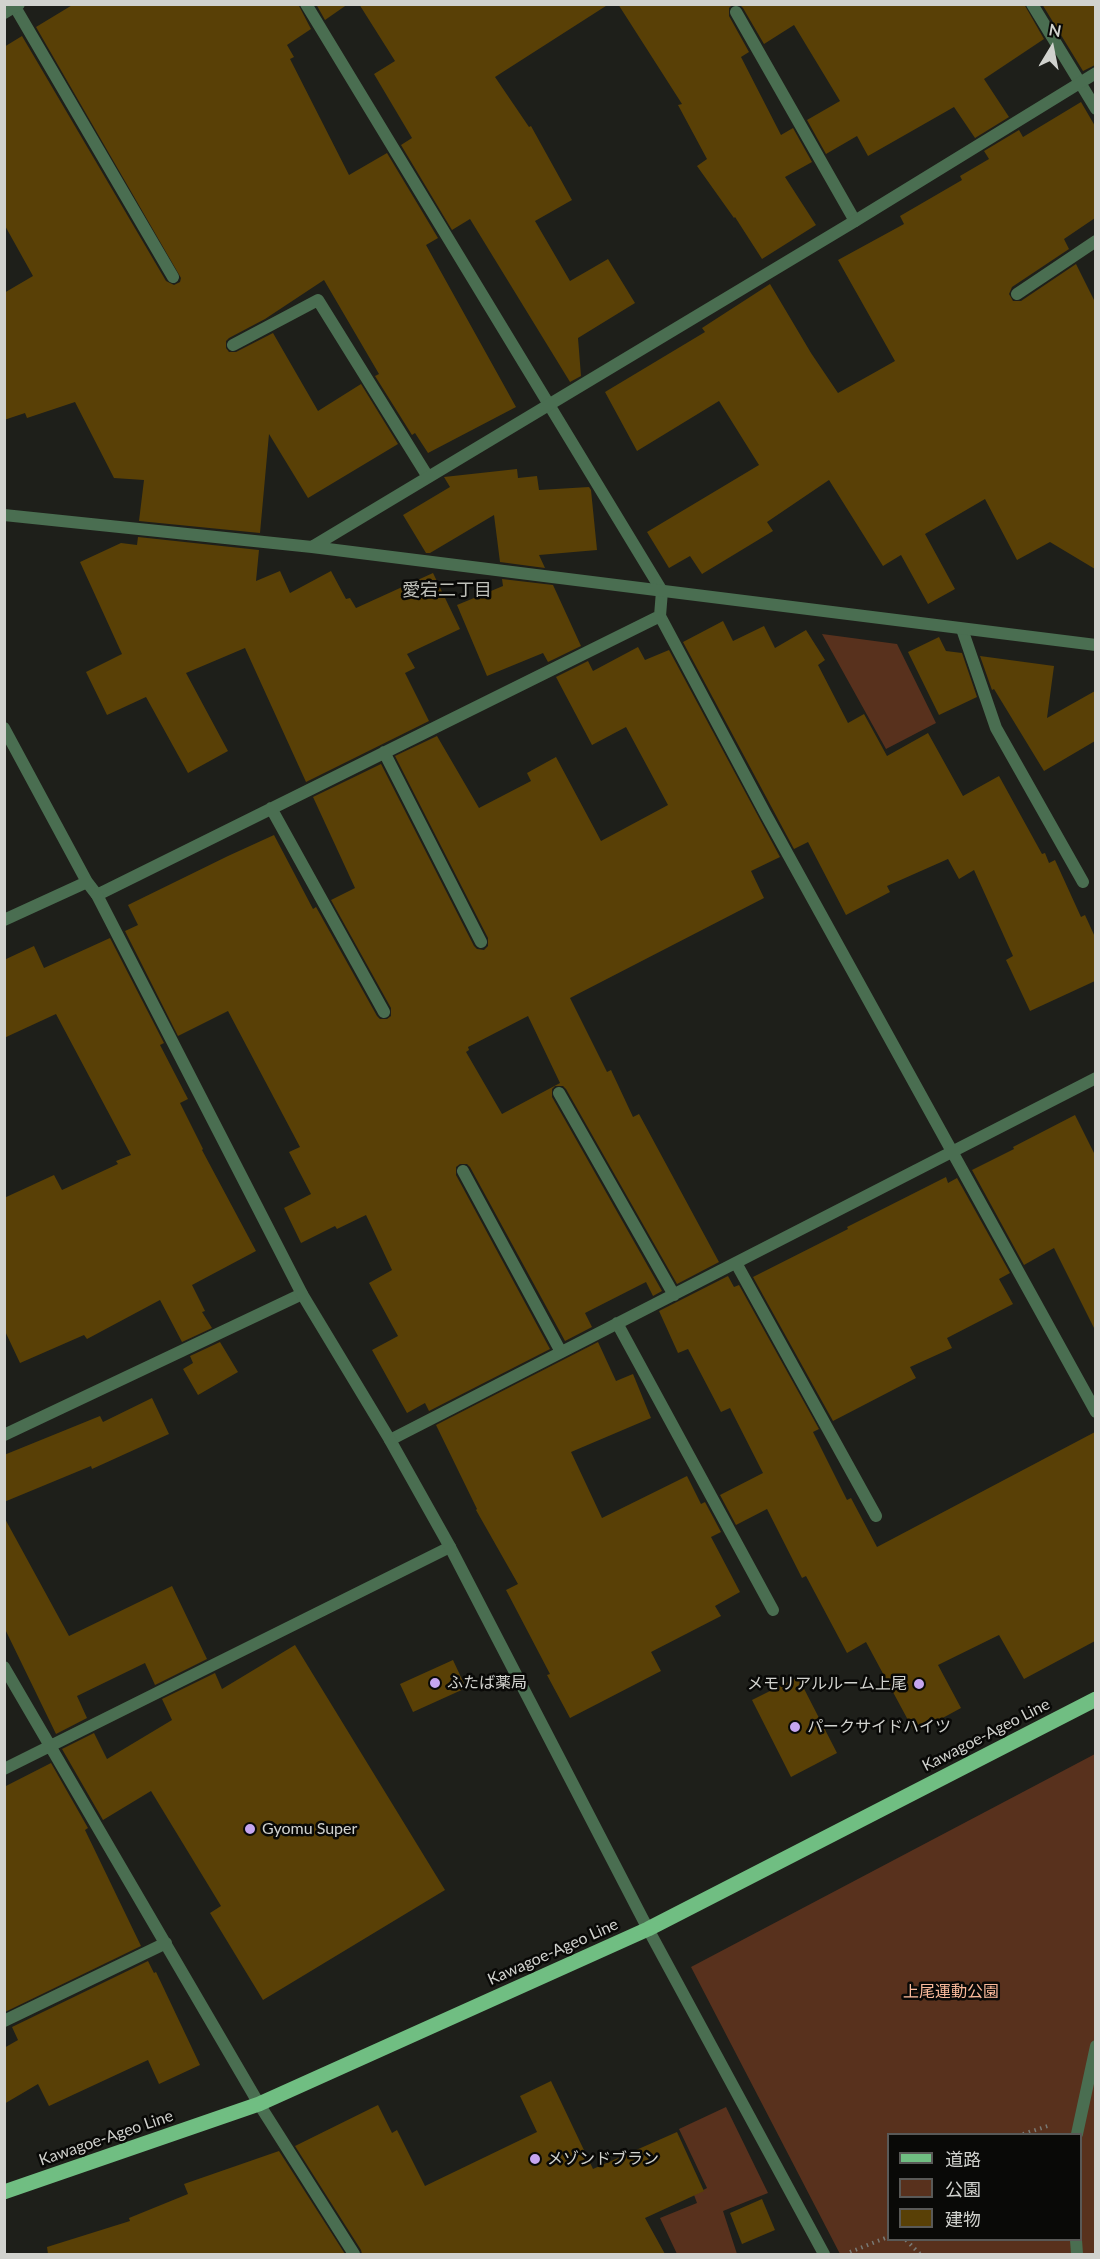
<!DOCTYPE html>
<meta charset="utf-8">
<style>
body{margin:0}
#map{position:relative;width:1100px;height:2259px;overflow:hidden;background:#1e1f1a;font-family:Lato,"Noto Sans JP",sans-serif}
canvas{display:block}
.frame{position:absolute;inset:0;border:6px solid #d1d2ce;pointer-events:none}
.legend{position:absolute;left:887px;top:2133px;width:195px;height:108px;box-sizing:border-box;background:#090907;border:2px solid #595957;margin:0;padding:8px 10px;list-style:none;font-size:18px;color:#d1d2ce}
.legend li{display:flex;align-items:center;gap:12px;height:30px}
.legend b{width:30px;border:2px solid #595957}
.north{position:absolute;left:1022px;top:18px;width:60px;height:60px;-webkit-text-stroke:4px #090907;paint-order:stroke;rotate:10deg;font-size:16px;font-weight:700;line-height:24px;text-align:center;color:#d1d2ce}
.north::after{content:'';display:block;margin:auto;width:21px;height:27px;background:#d1d2ce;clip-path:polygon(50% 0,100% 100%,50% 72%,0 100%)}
</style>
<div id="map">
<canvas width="1100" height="2259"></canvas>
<div class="frame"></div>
<ul class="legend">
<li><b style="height:8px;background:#70be82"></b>道路</li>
<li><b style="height:16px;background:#58311d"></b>公園</li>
<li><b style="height:16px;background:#594006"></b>建物</li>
</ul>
<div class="north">N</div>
</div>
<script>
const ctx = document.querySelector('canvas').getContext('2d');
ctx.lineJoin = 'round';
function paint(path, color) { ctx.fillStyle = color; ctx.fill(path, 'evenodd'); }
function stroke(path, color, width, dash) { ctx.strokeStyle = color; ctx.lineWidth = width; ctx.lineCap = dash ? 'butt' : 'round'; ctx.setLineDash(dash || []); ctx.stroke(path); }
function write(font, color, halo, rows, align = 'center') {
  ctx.font = font + ' Lato,"Noto Sans JP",sans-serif'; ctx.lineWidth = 5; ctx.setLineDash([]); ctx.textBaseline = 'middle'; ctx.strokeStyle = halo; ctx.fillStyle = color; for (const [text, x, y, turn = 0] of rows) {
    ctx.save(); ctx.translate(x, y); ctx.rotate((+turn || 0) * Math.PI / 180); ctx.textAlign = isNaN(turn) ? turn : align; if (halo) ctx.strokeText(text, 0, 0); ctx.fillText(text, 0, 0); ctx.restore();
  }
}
paint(new Path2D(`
 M822,634L897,644L936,723L886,749Z
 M1095,1754V2254H840L691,1967ZM888,2134H1080V2240H888Z
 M726,2107L768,2193L723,2211L737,2254H677L660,2218L697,2203L694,2195L707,2188L679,2129Z`), '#58311d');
paint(new Path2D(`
 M74,4H298L311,29L287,45L294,57L290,59L349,175L387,153L438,238L426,245L516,407L428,453L415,433L412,435L375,376L379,374L324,280L265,319L229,338L226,341V348L229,352H236L273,333L318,411L361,384L398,444L308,498L269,434L260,533L139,521L144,480L114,478L75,402L27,418L25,413L4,420V293L33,276L4,224V47L22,36L166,281L174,285L180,282L181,278L36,27Z
 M316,4H348L325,20Z
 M359,4H609L495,77L529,127L531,126L572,200L535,221L570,281L608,259L635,303L578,338L581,376L570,382L470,219L452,230L401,145L412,138L374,74L395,61Z
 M618,4H733L729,8V16L749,52L741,57L781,135L793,128L812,162L785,177L816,225L762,259L735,217L734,218L697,166L707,159L678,105L682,104Z
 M739,4H1024L1044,39L984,79L1009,117L975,138L954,107L868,156L857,136L826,154L807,120L840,101L794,25L764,44L743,8Z
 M1042,4H1095V65L1083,71Z
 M1081,102L1095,126V218L1064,239L1069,249L1012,287L1009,294L1013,301H1021L1076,264L1095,302V569L1050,542L1017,560L985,499L925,534L955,589L928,604L901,555L883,566L829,480L767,522L773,531L702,574L690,556L669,568L647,532L759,465L719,401L637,451L605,392L705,332L702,328L770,284L811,353L838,393L895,361L838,260L904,224L900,216L962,180L960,176L989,159L984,151L1019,130L1023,137Z
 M517,469L518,478L537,476L539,490L589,487L591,490L597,550L539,555L545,568L500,562L494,515L430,553H426L403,515L450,487L444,477Z
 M138,537L259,550L256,581L280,571L290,593L331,571L346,599L350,598L356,608L433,573L460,629L407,654L415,668L405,673L429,721L306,782L245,648L186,673L228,751L188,773L146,697L107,715L86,672L122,654L80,562L121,543L137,545Z
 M502,579L553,585L581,646L548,662L543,653L487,676L457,605L503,586Z
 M723,621L733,641L764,626L775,648L806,630L825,660L818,665L848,723L864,714L887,756L928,733L963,796L999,776L1042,854L1045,853L1049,863L1055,860L1081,917L1085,915L1095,937V981L1030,1011L1006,960L1013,956L974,870L959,879L948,859L887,886L890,892L846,915L808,842L794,849L683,642Z
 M939,637L946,651L962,653L977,697L939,715L908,652Z
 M638,647L645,660L669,650L780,857L751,871L764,898L570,998L607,1072L611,1070L633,1117L639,1114L719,1262L677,1284L566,1089L563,1086H555L552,1089V1097L662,1291L653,1296L646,1282L585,1313L592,1327L565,1341L470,1167L467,1164H460L456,1167V1175L550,1349L429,1411L425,1403L407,1413L372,1350L398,1336L369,1283L392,1270L366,1215L337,1229L335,1226L301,1243L284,1208L311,1194L289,1152L300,1147L228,1011L178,1036L125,931L138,925L128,905L228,856L274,835L313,909L316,907L377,1016L380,1019H387L391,1016V1008L331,900L355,888L313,797L381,764L474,946L477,949L484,950L488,946V938L395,756L437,736L479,808L531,781L527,773L556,757L601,841L668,805L626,727L592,745L556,677L588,661L593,671ZM528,1016L560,1083L502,1114L466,1052L469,1050L468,1047Z
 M980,656L1054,666L1047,718L1095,691V741L1044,771L994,689L992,690Z
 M110,938L164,1043L160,1045L188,1099L180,1103L203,1149L202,1150L256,1251L192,1285L205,1311L202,1312L212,1328L182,1342L160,1300L87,1339L84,1335L20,1363L4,1329V1198L54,1175L62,1190L118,1164L116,1161L131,1155L56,1014L4,1038V960L34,946L44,968Z
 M1075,1115L1095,1155V1330L1054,1248L1024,1265L972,1170L1014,1149L1013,1147Z
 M946,1177L948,1183L957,1178L1010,1273L999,1279L1013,1304L947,1338L952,1348L910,1367L916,1378L833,1421L753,1277L848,1229L847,1227Z
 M728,1276L734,1287L739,1285L819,1429L813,1432L847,1500L851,1498L877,1547L1095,1432V1641L1024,1679L999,1635L938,1665L961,1708L915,1733L866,1642L847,1653L806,1576L802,1578L767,1509L736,1525L720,1495L763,1473L730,1408L721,1412L688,1349L678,1353L659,1311Z
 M220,1342L238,1372L198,1395L183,1369L193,1363L190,1356Z
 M598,1342L616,1381L633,1374L651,1418L571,1452L602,1518L687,1476L701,1504L705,1502L721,1532L711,1537L740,1592L715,1606L721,1616L651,1652L661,1671L570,1718L547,1675L550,1674L506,1590L518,1584L476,1510L477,1509L436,1425Z
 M152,1398L169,1434L92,1469L91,1466L4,1502V1455L100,1416L103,1422Z
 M4,1517L69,1636L172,1586L207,1659L155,1685L145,1663L77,1696L87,1718L56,1734L4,1627Z
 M295,1645L445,1890L263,2000L210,1913L221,1906L151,1791L103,1820L62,1749L94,1733L107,1759L172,1720L162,1699L215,1673L222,1689Z
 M453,1660L466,1688L413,1712L400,1684Z
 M798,1677L837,1753L791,1777L752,1700Z
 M51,1763L88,1828L85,1830L141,1946L5,2012L4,1787Z
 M148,1961L154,1973L156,1972L200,2065L159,2084L148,2060L49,2106L38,2084L4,2104V2048L18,2040L12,2027Z
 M551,2081L593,2169L677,2132L704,2191L645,2218L665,2254H362L361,2250L295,2146L378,2105L392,2133L397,2130L425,2186L537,2132L520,2096Z
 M279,2151L345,2254H48L47,2247L130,2221L129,2218L188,2194L184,2184Z
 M762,2199L775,2230L742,2244L730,2213Z`), '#594006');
stroke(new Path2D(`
 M1023,2134L1051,2125
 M906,2240L920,2254
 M850,2252L888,2237`), '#797a75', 4, [1.5, 4.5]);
stroke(new Path2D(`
 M306,4L662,591L660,616L765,813L1096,1412
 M1032,4L1096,109
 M15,7L173,277
 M736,12L855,221
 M1017,294L1096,241
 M233,345L318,300L428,477
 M962,629L996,728L1083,882
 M384,752L481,942
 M271,808L384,1012
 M97,895L660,616
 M559,1093L674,1295
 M463,1171L561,1352
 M736,1263L876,1516
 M617,1323L773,1610
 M4,1435L302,1294
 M390,1440L1096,1078
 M4,1667L259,2104L354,2254
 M4,1769L450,1547
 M4,2021L166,1943
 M1077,2134L1096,2046
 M1076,2240L1077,2254`), '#4a6e51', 12);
stroke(new Path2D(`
 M4,13L19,4
 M4,515L312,547L1096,645
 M312,547L855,221L1096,73
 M4,728L87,882L97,895L302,1294L390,1440L450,1547L648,1929L824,2254
 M4,920L87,882`), '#4a6e51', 12);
stroke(new Path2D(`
 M4,2192L259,2104L648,1929L1096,1699`), '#70be82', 15);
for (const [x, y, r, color] of [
 [435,1683,6,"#c6a6f0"],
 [919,1684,6,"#c6a6f0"],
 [795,1727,6,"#c6a6f0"],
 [250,1829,6,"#c6a6f0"],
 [535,2159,6,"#c6a6f0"]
]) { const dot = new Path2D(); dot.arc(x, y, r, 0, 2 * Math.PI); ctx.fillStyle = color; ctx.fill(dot); stroke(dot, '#090907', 2); }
write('16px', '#d1d2ce', '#090907', [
 ["ふたば薬局",447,1683],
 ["メモリアルルーム上尾",907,1684,"right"],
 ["パークサイドハイツ",807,1727],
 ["Gyomu Super",262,1829],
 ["メゾンドブラン",547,2159]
], 'left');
write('16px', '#d1d2ce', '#090907', [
 ["Kawagoe-Ageo Line",986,1735,-27],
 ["Kawagoe-Ageo Line",553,1952,-24],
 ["Kawagoe-Ageo Line",106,2138,-19]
]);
write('16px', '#faba9b', '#090907', [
 ["上尾運動公園",951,1992]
]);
write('18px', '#bfc0b9', '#090907', [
 ["愛宕二丁目",447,590]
]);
</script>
